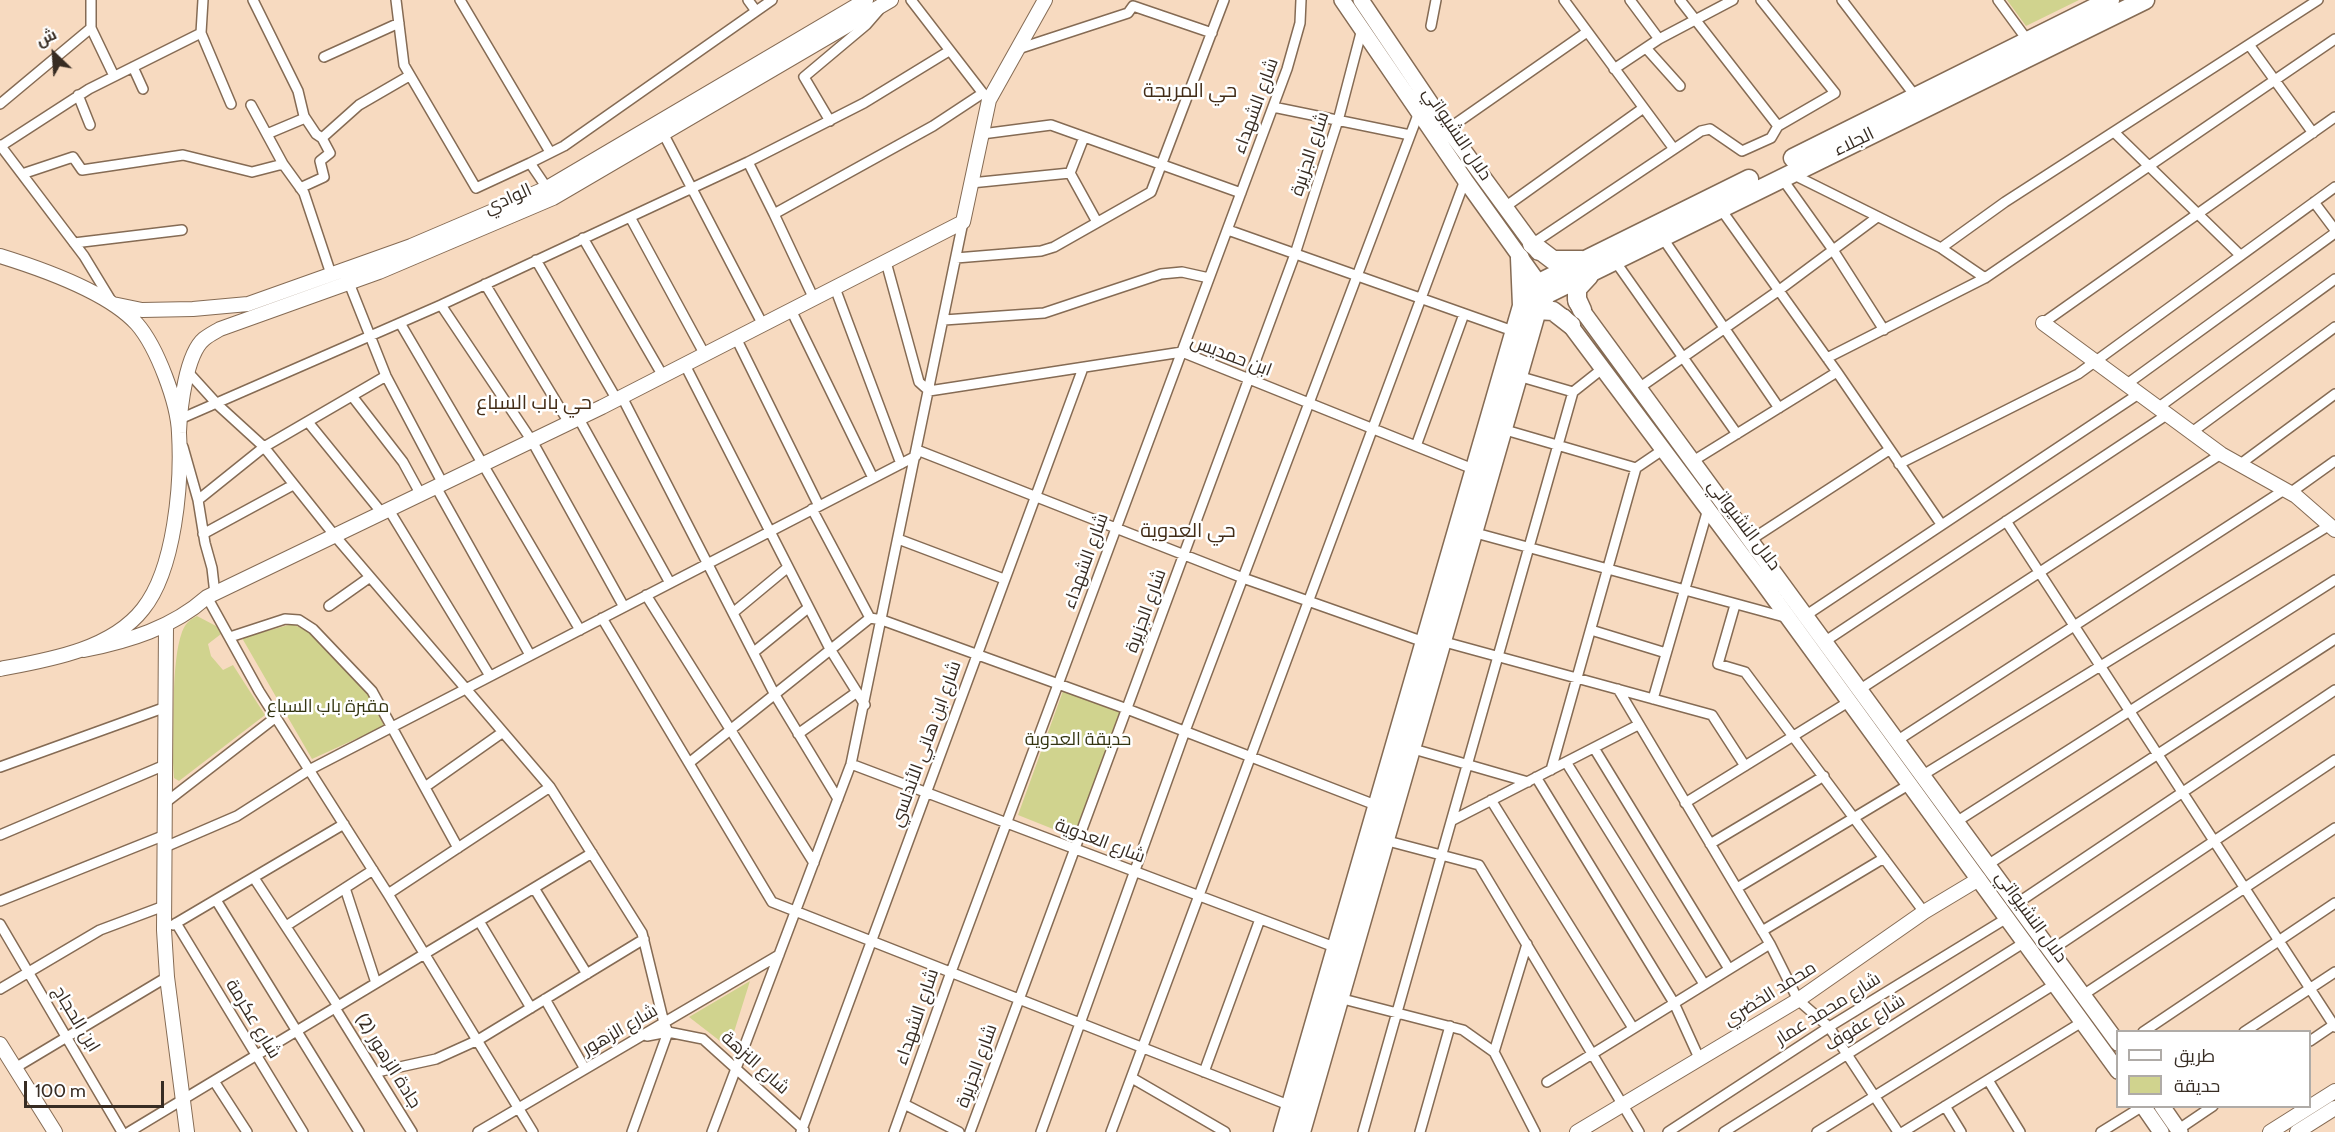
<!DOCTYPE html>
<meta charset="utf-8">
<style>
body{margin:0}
#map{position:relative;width:2335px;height:1132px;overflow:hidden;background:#f7dac0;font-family:Cabin,Cairo,sans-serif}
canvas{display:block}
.legend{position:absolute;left:2116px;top:1030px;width:195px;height:78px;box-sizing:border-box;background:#fff;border:2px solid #afaba7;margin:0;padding:8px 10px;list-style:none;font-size:18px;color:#372c23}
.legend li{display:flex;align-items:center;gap:12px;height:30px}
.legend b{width:30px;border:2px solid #afaba7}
.north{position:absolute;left:24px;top:24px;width:60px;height:60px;-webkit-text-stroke:4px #fff;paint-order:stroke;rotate:335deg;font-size:16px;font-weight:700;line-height:24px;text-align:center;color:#372c23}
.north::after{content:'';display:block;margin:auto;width:21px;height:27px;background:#372c23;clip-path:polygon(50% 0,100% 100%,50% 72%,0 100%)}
.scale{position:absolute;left:24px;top:1081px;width:140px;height:27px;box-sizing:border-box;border:3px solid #372c23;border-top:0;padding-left:8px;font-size:18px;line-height:21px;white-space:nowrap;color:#372c23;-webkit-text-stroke:4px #fff;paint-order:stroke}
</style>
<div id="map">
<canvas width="2335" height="1132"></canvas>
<ul class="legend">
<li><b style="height:8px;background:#fff"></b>طريق</li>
<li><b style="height:16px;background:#d0d38e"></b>حديقة</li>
</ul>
<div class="north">ش</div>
<div class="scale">100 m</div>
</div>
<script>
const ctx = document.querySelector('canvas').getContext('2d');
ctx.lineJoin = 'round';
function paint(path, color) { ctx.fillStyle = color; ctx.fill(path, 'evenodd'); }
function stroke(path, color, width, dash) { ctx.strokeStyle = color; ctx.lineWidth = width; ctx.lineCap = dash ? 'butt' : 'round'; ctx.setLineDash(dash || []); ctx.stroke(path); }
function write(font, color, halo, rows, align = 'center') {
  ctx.font = font + ' Cabin,Cairo,sans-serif'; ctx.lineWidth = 5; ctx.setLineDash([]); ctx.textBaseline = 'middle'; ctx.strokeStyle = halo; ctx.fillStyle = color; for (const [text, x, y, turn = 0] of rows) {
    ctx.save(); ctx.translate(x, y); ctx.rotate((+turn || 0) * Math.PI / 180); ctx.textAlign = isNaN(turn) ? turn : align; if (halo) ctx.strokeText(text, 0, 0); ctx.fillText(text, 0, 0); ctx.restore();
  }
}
paint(new Path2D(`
 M2007,0H2079L2026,26Z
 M197,616L216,626L221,634L208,644L211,656L223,670L233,665L265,715L179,781L174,778L173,763C174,731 171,661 182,632C185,624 189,620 197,616Z
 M292,624L308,631L371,693L384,726L312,759L242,638Z
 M1063,691L1122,711L1073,837L1018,815Z
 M750,981L729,1048L689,1017Z`), '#d0d38e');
const street = new Path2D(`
 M253,0L298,91L304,116L316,134L322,138L330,153L320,161L324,177L300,188
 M396,0L404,65L476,188L530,163
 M460,0L550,152
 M748,0L756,11
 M911,0L985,96
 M1564,0L1674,149
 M1630,0L1659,39
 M1680,0L1778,126
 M1842,0L1916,97
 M1998,0L2028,41
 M1431,26L1436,0
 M91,28L114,76
 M201,33L231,104
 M2250,46L2313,133
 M1646,48L1680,86
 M1018,49L1128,13L1133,6L1212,33
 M324,57L399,23
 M133,67L143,89
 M1614,69L1659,39L1733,0
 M78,95L90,125
 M0,104L91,28V0
 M251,105L283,164
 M1273,107L1410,135
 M830,121L804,77L866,25L879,10
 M1448,129L1587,32
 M2114,132L2240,255
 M663,133L763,325
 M267,134L305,118
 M982,134L1051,125L1241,193
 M322,138L359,105L409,76
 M0,145L84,256L112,302
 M1,146L89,89L201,33L203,0
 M748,162L774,214L933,126L983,93
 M1070,173L1097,222
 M22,174L73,157L82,170L183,155L252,172L283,164L304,193L331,274
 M1792,174L1941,248L1985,278
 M1781,177L1833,250L1884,330
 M971,183L1070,173L1084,137
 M547,188L530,163L564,146L772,0
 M2314,202L2335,230
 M1505,207L1642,109
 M1720,208L1837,372L1941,524
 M774,214L814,299
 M630,217L705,355
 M1228,230L1513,331
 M1662,237L1779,408
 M583,238L663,376
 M74,243L182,230
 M1532,244L1701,131L1710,129L1742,151L1771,138L1778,126L1835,93L1761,0
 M1941,248L2005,202L2318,0
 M956,258L1041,251L1054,247L1151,192L1224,0
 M536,260L617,400
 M1615,261L1737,434
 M886,262L919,382L929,391L1182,352L1473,469
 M349,283L386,376L443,484
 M485,284L569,423
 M835,288L901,464
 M441,305L532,441L624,607
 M791,310L873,478
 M944,320L1044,313L1161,274L1182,272L1209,278
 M400,323L580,630
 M2043,323L2335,117
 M736,338L819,506
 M1827,358L1985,278L2335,39
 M685,365L830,649L865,705
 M188,372L218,405L264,447L335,536L550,787L642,933L664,1023L668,1032L632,1132
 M1518,376L1573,392
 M2127,384L2335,233
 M1639,388L1778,291L1876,218
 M352,396L403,462L421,495
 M622,397L775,695L838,799
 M2159,407L2335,279
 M180,419L441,305L748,162L864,103L949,51
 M579,419L670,583
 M308,422L382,513
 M1502,429L1636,468
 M2192,432L2335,327
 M1416,446L1464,314
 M183,447L198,500L205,543L212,568L215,594
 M917,450L1243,578L1424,642
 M1693,461L1837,372
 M1899,464L2078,374L2335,187
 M2239,465L2335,394
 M436,487L530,655
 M2290,493L2335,461
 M198,500L264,447L386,376
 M812,509L870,618
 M389,510L490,676
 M2006,521L2335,1027
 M1472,532L1788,618
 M203,534L293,485
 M898,539L1004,579
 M1749,541L1889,450
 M646,595L814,863
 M207,597L259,691L388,894L533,1132
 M1735,605L1718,664L1745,672L1924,912
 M329,606L370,577
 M734,612L787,568
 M1805,616L2140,393
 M602,618L772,902L1291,1106
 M1591,630L1666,653
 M230,637L285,619L299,620L313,629L372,691L458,848
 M1441,641L1712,715L1745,766
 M1824,642L2168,414
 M754,652L808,608
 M1618,689L1770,944L1798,1000L1829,1027L1898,1132
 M1859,690L2221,454
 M1653,699L1708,509
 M798,734L857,692
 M1898,740L2284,490
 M1410,748L1528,782
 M1594,748L1729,969
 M1566,762L1704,984
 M689,763L870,618L882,620L1127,709L1378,806
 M851,764L1337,948
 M0,767L166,707
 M1551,770L1636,468L1664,449
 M1923,775L2330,525
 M1536,777L1674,1003L1699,1058
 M425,787L503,732
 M1491,800L1633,1028
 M165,803L276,717
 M1685,803L1850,701
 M1453,820L1638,725
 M1956,822L2335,580
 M0,835L165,765
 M1384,840L1479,865L1639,1132
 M1710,844L1824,776
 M165,847L237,816L309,770L916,456
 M1986,866L2335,639
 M254,878L338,1006
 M345,888L376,983
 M534,888L587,974
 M1737,888L1910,784
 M388,894L550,787
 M216,900L359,1132
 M0,901L165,835
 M2016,904L2335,690
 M479,921L531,1008
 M176,923L303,1132
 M0,924L122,1132
 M173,925L344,824
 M286,926L373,870
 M1762,931L1884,858
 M2050,951L2335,760
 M0,989L100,930L164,906
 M2083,995L2335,828
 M1339,998L1463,1030L1494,1052L1535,1132
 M545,999L585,1069
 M335,1008L412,1132
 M2143,1032L2335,903
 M2244,1032L2335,972
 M647,1036L668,1032L703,1039L804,1130
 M2310,1041L2335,1024
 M1494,1052L1527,944
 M15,1068L167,977
 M377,1072L436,1059L478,1040L644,939
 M1204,1072L1260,919
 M1132,1078L1225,1132
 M1988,1080L2020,1132
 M214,1081L247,1132
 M1547,1082L1770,944
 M904,1104L959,1132
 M1945,1106L1961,1132
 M2179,1129L2213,1106
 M129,1132L592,853
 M478,1132L779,955
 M712,1132L851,764L963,222
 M801,1132L1083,368
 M894,1132L951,972L1287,69L1300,23L1301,0
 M970,1132L1295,254L1339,117L1362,29
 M1041,1132L1185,731L1419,112
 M1111,1132L1465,180
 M1363,1132L1573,392L1602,369
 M1420,1132L1450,1026
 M1668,1132L1829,1027L2007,918
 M1724,1132L2025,942
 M1817,1132L2055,984
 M1903,1132L2082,1022
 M2101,1132L2143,1106`);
const secondary = new Path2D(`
 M0,256C42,269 108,292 137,324C157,347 178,403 179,433C182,483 175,569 143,609C111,650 48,660 0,669
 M113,304L142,310L193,309L248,304L411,246L547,188L866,0
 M2043,323L2221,454L2296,496L2335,530
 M179,432C180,408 186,354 204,339C209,335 215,332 220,329L379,272L553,198L891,0
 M166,625L164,930L167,977L187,1132
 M84,650C129,641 172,628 207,597L602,407L963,222L989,100L1045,0
 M0,1044L55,1132
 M1577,1132L1798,1000L1924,912L1979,879
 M2270,1132L2335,1091
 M2297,1132L2335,1108`);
const primary = new Path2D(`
 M1342,0L1465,180L1546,293
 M1361,0L1448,129L1538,252
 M1576,302L2118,1043
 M1564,317L1760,579L2118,1071
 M2143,1106L2161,1132
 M2162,1106L2180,1132`);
const highway = new Path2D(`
 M1793,158L2110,0
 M1532,244L1553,260H1582
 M1520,258L1522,306
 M1537,310L1553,311L1571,325
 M1582,310L1577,299V289L1589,276
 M1283,1132L1522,306L1539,283L1749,179
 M1301,1132L1537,310L1547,294L2145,0`);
stroke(street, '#856b54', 12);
stroke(secondary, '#856b54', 16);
stroke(primary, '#856b54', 18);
stroke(highway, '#856b54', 21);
stroke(street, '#fff', 9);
stroke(secondary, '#fff', 14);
stroke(primary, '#fff', 15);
stroke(highway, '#fff', 18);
write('18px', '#372c23', '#fff', [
 ["شارع الشهداء",1256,106,-70],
 ["دلال النشيواتي",1457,134,56],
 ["الجلاء",1854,142,-26],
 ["شارع الجزيرة",1310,154,-72],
 ["الوادي",508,199,-24],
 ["ابن حمديس",1231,356,21],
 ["دلال النشيواتي",1744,525,53],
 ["شارع الشهداء",1086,561,-70],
 ["شارع الجزيرة",1146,611,-70],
 ["شارع ابن هاني الأندلسي",926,744,-70],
 ["شارع العدوية",1100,841,21],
 ["دلال النشيواتي",2031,917,54],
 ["محمد الخضري",1770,994,-32],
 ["شارع محمد عمار",1828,1009,-32],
 ["شارع الشهداء",917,1017,-71],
 ["ابن الحجاج",76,1019,59],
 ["شارع عكرمة",253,1019,59],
 ["شارع عفوف",1865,1023,-32],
 ["شارع الزهور",620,1030,-30],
 ["جادة الزهور (2)",388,1061,58],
 ["شارع النزهة",755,1063,42],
 ["شارع الجزيرة",977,1066,-70]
]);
write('18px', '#343512', '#fff', [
 ["مقبرة باب السباع",328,707],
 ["حديقة العدوية",1078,740]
]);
write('20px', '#422c17', '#fff', [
 ["حي المريجة",1190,91],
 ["حي باب السباع",534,403],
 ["حي العدوية",1188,531]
]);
</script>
